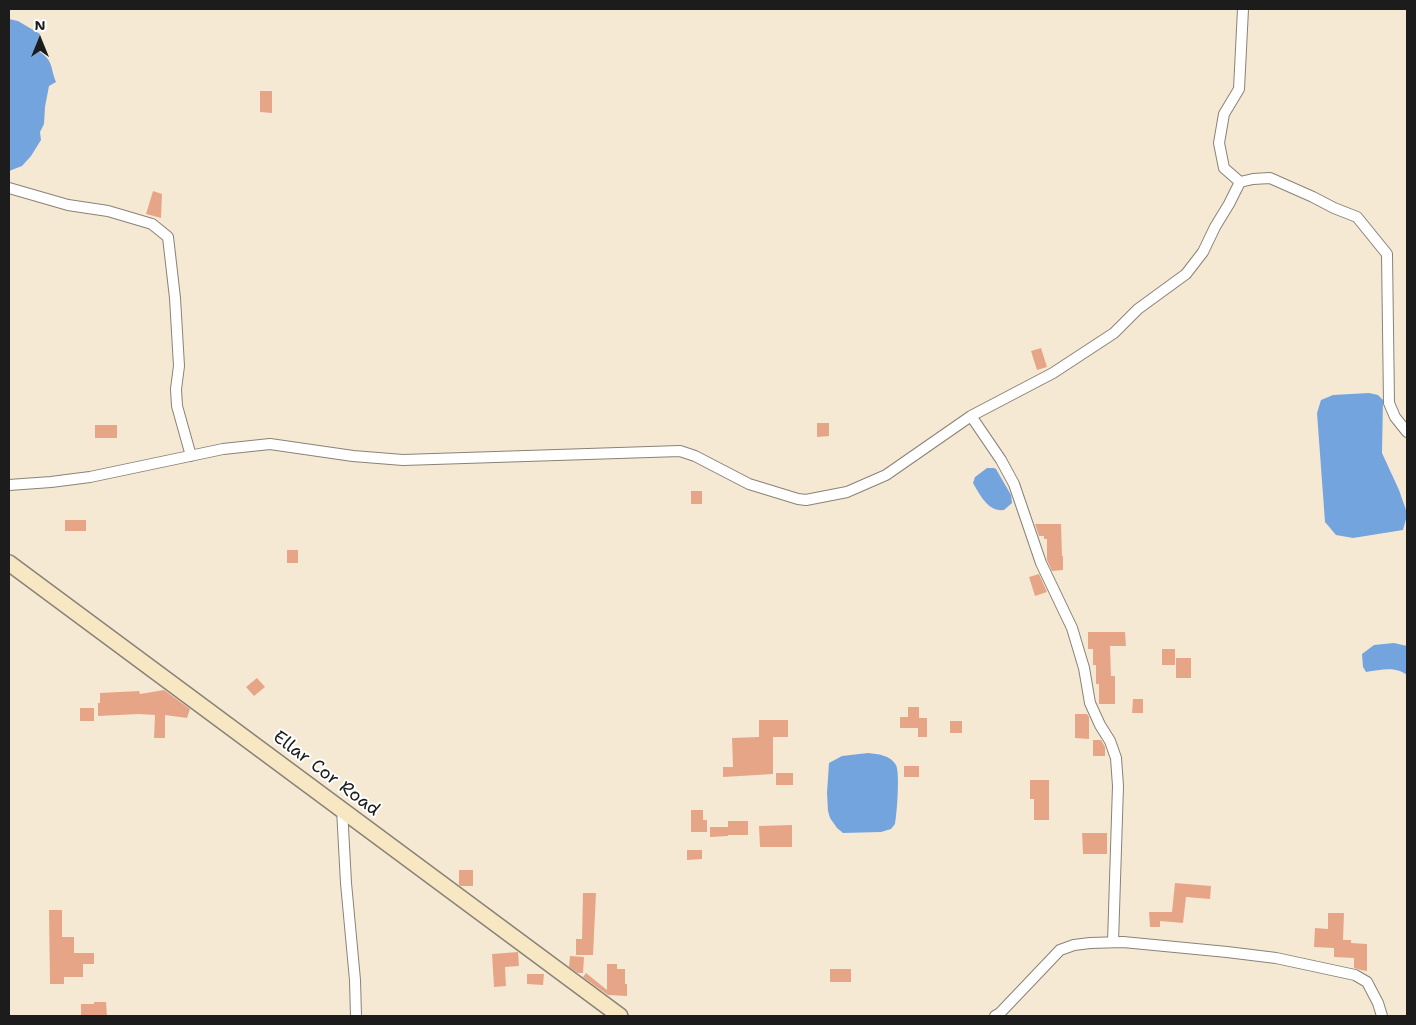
<!DOCTYPE html>
<style>
body{margin:0}
#map{position:relative;width:1416px;height:1025px;overflow:hidden;background:#f6e9d4;font-family:"Shantell Sans",sans-serif}
canvas{display:block}
.frame{position:absolute;inset:0;border:10px solid #1c1c1c;pointer-events:none}
.north{position:absolute;left:15px;top:15px;width:50px;height:50px;-webkit-text-stroke:4px #fff;paint-order:stroke;rotate:0deg;font-size:14px;font-weight:700;line-height:20px;text-align:center;color:#1c1c1c}
.north::after{content:'';display:block;margin:auto;width:18px;height:22px;background:#1c1c1c;clip-path:polygon(50% 0,100% 100%,50% 72%,0 100%)}
</style>
<div id="map">
<canvas width="1416" height="1025"></canvas>
<div class="frame"></div>
<div class="north">N</div>
</div>
<script>
const ctx = document.querySelector('canvas').getContext('2d');
ctx.lineJoin = 'round';
function paint(path, color) { ctx.fillStyle = color; ctx.fill(path, 'evenodd'); }
function stroke(path, color, width, dash) { ctx.strokeStyle = color; ctx.lineWidth = width; ctx.lineCap = dash ? 'butt' : 'round'; ctx.setLineDash(dash || []); ctx.stroke(path); }
function write(font, color, halo, rows, align = 'center') {
  ctx.font = font + ' "Shantell Sans",sans-serif'; ctx.lineWidth = 4; ctx.setLineDash([]); ctx.textBaseline = 'middle'; ctx.strokeStyle = halo; ctx.fillStyle = color; for (const [text, x, y, turn = 0] of rows) {
    ctx.save(); ctx.translate(x, y); ctx.rotate((+turn || 0) * Math.PI / 180); ctx.textAlign = isNaN(turn) ? turn : align; if (halo) ctx.strokeText(text, 0, 0); ctx.fillText(text, 0, 0); ctx.restore();
  }
}
paint(new Path2D(`
 M9,19L18,21L40,34L41,43L40,52C54,62 50,67 56,82L49,86L45,107L44,124L40,132L41,140L31,156L22,166L9,171Z
 M1369,393L1378,395L1383,400L1382,453L1399,490L1406,510V519L1403,530L1353,538L1336,535L1325,522L1317,413L1321,400L1333,395Z
 M987,468H994L996,469L1011,495L1012,503L1004,510C988,512 980,495 973,483L975,477Z
 M1394,643L1407,646V675C1395,666 1381,670 1366,672L1363,667L1362,654L1374,645Z
 M868,753C878,754 890,755 896,765C900,773 897,813 895,824L891,829L881,832L843,833L837,828L830,818L828,811L827,793L829,763L842,756Z`), '#74a4de');
paint(new Path2D(`
 M260,91H272V113L260,112Z
 M153,191L162,194L161,218L146,214Z
 M1041,348L1047,367L1037,370L1031,351Z
 M817,423H829V436L817,437Z
 M95,425H117V438H95Z
 M691,491H702V504H691Z
 M65,520H86V531H65Z
 M1035,524H1061L1062,556H1063V570L1052,571L1047,560V539H1044V536H1039Z
 M287,550H298V563H287Z
 M1039,574L1047,592L1035,596L1029,577Z
 M1088,632H1125L1126,646H1110L1111,676H1115V704H1099V684H1096V665H1093V649H1088Z
 M1162,649H1175V665H1162Z
 M1176,658H1191V678H1176Z
 M257,678L265,687L254,696L246,687Z
 M164,690L190,709L187,718L165,715V738H154L155,715L139,714L98,716V703H100V693L139,691L140,694Z
 M1133,699H1143V713H1132Z
 M908,707H919V718H927V737H918V728H900V717H908Z
 M80,708H94V721H80Z
 M1075,714H1087L1089,717V739L1075,738Z
 M759,720H788V737H773V774L723,777V767H733L732,738L759,737Z
 M950,721H962V733H950Z
 M1093,740H1101L1105,747V756H1093Z
 M904,766H919V777H904Z
 M776,773H793V785H776Z
 M1030,780H1049V820H1034V799H1030Z
 M691,810H703V820H707V832H691Z
 M728,821H748V835H728Z
 M792,825V847H760L759,826Z
 M710,827H728V836L710,837Z
 M1082,833H1107V854H1083Z
 M687,850H702V859L687,860Z
 M459,870H473V886H461L459,885Z
 M1175,883L1211,886L1210,899L1186,897L1183,923L1160,921V927H1150L1149,912H1172Z
 M583,893H596L593,955H576V939H582Z
 M49,910H62V937H74V953H94V964H83V977H64V984H50Z
 M1328,913H1344L1343,940H1351V943L1367,944V971L1361,970L1354,968V958L1334,957V948L1314,947L1315,928L1328,929Z
 M518,952L519,966L505,967L506,986L494,987L492,954Z
 M570,956L584,957L583,973H578L569,967Z
 M607,964H617V969H625V984H627V996L608,995L583,977L586,973L607,990Z
 M830,969H851V982H830Z
 M527,974H544L543,985L527,984Z
 M94,1002H106L107,1016H81V1004H94Z`), '#e7a588');
const minor = new Path2D(`
 M1243,9L1239,89L1224,114L1219,143L1224,168L1240,182L1253,179L1270,178L1313,197L1334,208L1357,217L1387,254L1389,403L1395,417L1407,432
 M9,188L68,205L108,211L152,224L168,237L175,298L179,366L176,389L177,406L191,456
 M971,416L1001,460L1014,484L1041,563L1072,628L1084,668L1090,703L1100,725L1110,741L1116,758L1118,786L1113,942
 M9,485L51,482L90,477L223,449L270,444L353,456L403,460L680,451L695,456L749,484L798,499L806,500L847,492L886,475L971,416L1053,373L1114,333L1138,309L1186,274L1203,252L1215,227L1229,204L1240,182
 M342,809L346,883L355,980L356,1016
 M995,1016L1000,1013L1060,950L1074,945L1090,943L1123,942L1227,952L1276,958L1355,975L1367,982L1378,1003L1382,1016`);
const secondary = new Path2D(`
 M9,563L620,1016`);
stroke(minor, '#898278', 12);
stroke(secondary, '#898278', 18);
stroke(minor, '#fff', 10);
stroke(secondary, '#f7e8c3', 15);
write('18px', '#1c1c1c', '#fff', [
 ["Ellar Cor Road",326,774,37]
]);
</script>
